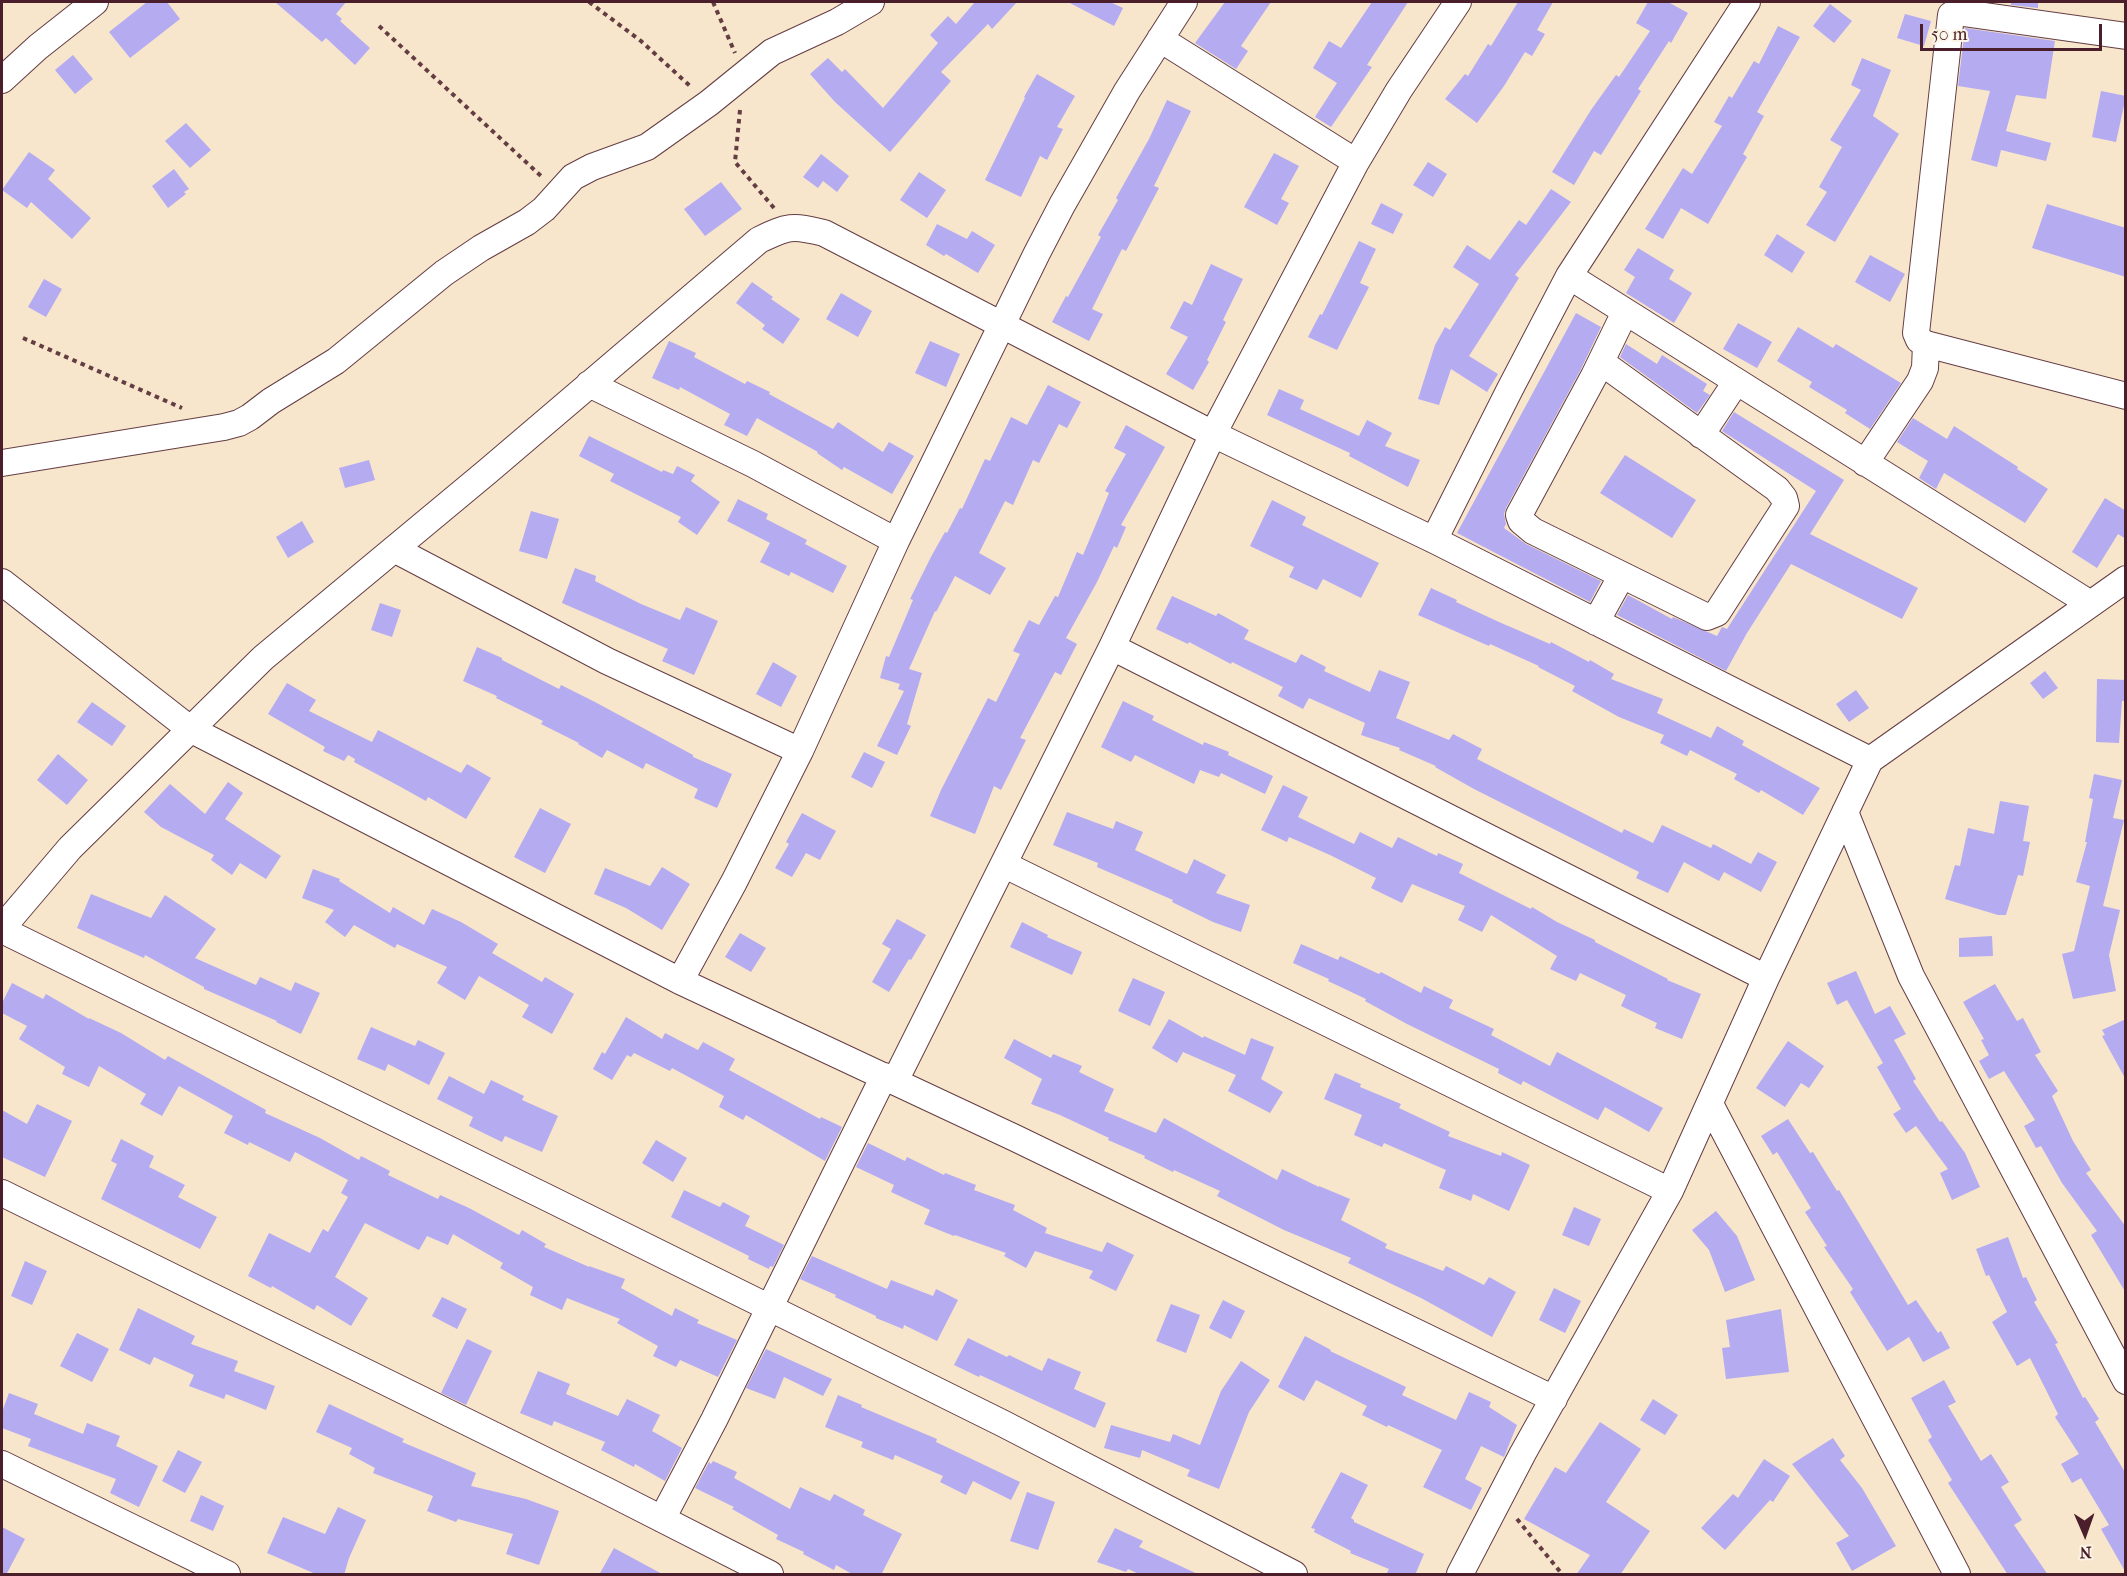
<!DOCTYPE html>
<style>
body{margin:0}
#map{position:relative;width:2127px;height:1576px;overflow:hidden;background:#f7e5cc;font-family:"IM FELL French Canon",serif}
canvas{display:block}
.frame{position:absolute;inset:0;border:3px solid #4a1f2b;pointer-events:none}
.north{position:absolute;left:2055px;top:1504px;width:60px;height:60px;-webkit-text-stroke:4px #fcf5e5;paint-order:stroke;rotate:178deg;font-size:16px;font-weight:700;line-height:24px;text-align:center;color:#4a1f2b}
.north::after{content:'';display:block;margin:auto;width:21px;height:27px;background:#4a1f2b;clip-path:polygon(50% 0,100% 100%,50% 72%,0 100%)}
.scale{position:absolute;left:1920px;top:24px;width:182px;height:27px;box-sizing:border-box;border:3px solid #4a1f2b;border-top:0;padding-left:8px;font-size:18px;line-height:21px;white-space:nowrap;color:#4a1f2b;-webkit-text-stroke:4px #fcf5e5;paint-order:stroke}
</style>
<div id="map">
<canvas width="2127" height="1576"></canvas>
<div class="frame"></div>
<div class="north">N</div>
<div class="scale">50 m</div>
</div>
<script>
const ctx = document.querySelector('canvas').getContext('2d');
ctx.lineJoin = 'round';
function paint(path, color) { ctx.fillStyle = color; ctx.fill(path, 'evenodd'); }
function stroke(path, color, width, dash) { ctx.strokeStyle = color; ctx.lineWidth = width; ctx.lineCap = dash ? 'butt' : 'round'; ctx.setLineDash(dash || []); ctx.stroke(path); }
paint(new Path2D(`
 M147,2H167L180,19L130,58L109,32Z
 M275,2H346L336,14L342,19L340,21L370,48L355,65L326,38L322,42Z
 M975,2H1017L992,29L988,24L941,72L951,81L890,152L835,102L810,74L828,58L842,72L845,69L883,108L938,43L930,35L948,16L956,24Z
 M1068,2H1110L1123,8L1114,26Z
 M1225,2H1271L1241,46L1248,51L1236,69L1195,43Z
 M1372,2H1408L1367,65L1372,67L1331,127L1315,117L1337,83L1313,68L1329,41L1341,48Z
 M1518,2H1553L1537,30L1545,34L1532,56L1525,52L1504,86L1477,123L1445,99L1465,74L1468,76L1488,44L1491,46Z
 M1648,2H1668L1688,13L1671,43L1669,41L1638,89L1641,91L1601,155L1594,151L1574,185L1552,172L1591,110L1616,75L1619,77L1650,31L1636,23Z
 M2011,2H2038V8L2011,5Z
 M1830,4L1852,21L1834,43L1813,26Z
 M1905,14L1931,21L1924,46L1897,38Z
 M1778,26L1800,37L1757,112L1764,116L1743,154L1747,157L1708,224L1681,208L1663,239L1645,229L1683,168L1692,174L1722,126L1714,122L1729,96L1732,98L1754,61L1759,64Z
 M1965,28L2055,41L2046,99L2016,95L2006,131L2051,143L2046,161L2001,150L1997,167L1971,160L1990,91L1958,86Z
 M73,55L93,79L75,94L55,70Z
 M1862,58L1891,70L1873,116L1899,134L1835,242L1806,225L1827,192L1819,187L1842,147L1830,140L1861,90L1851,85Z
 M1037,74L1075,96L1057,127L1063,129L1047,160L1040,156L1021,197L985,180L1025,98L1024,97Z
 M2101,91L2126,96L2116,142L2092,137Z
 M1167,100L1191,111L1154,186L1159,188L1126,251L1122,249L1092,309L1103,314L1089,341L1052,322L1066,296L1068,297L1101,237L1098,235L1118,200L1116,198L1149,139Z
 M186,123L211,150L190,168L165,141Z
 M29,152L55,170L48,179L91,218L72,239L31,202L27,208L2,190Z
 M1274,153L1299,166L1281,199L1289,203L1277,225L1244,207Z
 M821,154L849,176L837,192L823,181L818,188L803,177Z
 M1428,162L1447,174L1433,197L1413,185Z
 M174,169L189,189L184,192L186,194L168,208L152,186Z
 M919,172L946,190L927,218L900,200Z
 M721,182L742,209L705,236L684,209Z
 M1551,189L1571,202L1515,275L1519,278L1469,356L1498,374L1487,392L1451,369L1439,405L1418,399L1435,345L1445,327L1450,330L1479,284L1453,267L1467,245L1490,260L1519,220L1526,225Z
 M1381,203L1403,214L1393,234L1371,224Z
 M2047,204L2126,228V277L2032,248Z
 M937,224L967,239L972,231L995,245L978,273L946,254L944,256L926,245Z
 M1777,234L1805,252L1792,273L1764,255Z
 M1359,241L1376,249L1360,283L1369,287L1337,350L1308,337L1320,314L1322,315Z
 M1638,248L1674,270L1669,279L1692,293L1674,323L1626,293L1635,277L1624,270Z
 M1870,255L1905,274L1890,302L1855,282Z
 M1211,264L1243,279L1223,320L1226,322L1207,360L1209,362L1193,390L1166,374L1188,337L1170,328L1184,301L1192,305Z
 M44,279L62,289L46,317L28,307Z
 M752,282L773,297L771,299L800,319L783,344L762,329L765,325L736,303Z
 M841,293L872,311L858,337L826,319Z
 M1576,313L1601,327L1581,369L1506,508L1504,514L1506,524L1504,528L1526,544L1601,581L1590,602L1457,533Z
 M1738,323L1772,342L1757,368L1723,349Z
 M1798,327L1833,348L1836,344L1901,383L1870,429L1845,413L1847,410L1809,387L1812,382L1777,361Z
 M669,341L696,353L694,357L745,384L747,381L770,392L769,394L833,429L838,422L883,452L889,442L914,456L892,494L844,467L842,470L817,453L818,452L757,418L747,436L724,425L730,414L680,387L679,390L652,378Z
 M930,341L960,354L946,387L915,373Z
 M1626,344L1657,364L1662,355L1707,384L1703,391L1710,395L1697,413L1620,357Z
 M1048,385L1081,402L1067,428L1059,424L1039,463L1033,460L1013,505L1005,501L979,553L1006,568L990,595L955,576L936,612L935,611L909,669L922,673L907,724L911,726L897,755L877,746L904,691L898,689L900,684L880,678L886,656L889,657L913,600L910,599L932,555L945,532L947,533L960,508L962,509L985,459L990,461L1011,417L1027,425Z
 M1279,389L1304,400L1300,409L1359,436L1367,420L1392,433L1385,446L1420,460L1408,487L1349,456L1350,453L1267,415Z
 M1734,412L1844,480L1810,534L1918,588L1902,619L1791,564L1747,633L1726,671L1617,615L1628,595L1672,619L1673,617L1717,636L1722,627L1727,629L1816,491L1722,431Z
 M1913,418L1947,439L1954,426L2018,467L2017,469L2048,489L2025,523L1944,473L1936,489L1919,478L1928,461L1897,442Z
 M1126,425L1165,447L1121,525L1126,527L1117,548L1114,546L1097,582L1066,638L1077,644L1061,675L1055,672L1020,738L1026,740L1001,790L994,786L975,834L930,816L941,790L988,698L996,702L1020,654L1013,651L1029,620L1039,625L1055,596L1058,597L1077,552L1083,555L1109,493L1105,491L1126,454L1114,448Z
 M589,436L662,472L663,470L673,474L677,466L695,475L691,481L720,502L697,535L678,522L681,517L610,481L614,474L579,456Z
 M1625,455L1696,500L1672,538L1600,493Z
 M369,460L375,480L345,488L339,468Z
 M2105,498L2126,511V539L2118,534L2097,568L2072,552Z
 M738,499L768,514L766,519L807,540L805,544L847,566L833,593L791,572L789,576L760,562L770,543L727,521Z
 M1272,500L1306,517L1302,525L1379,563L1361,598L1323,579L1317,590L1289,577L1294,567L1250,546Z
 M531,511L559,519L547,559L519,551Z
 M302,521L314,542L288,558L276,537Z
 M575,568L596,576L595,581L641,604L680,620L686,607L718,621L694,675L662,661L668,649L562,603Z
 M1431,588L1457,600L1456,602L1499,622L1550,644L1551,642L1589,662L1590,660L1614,674L1611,679L1663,699L1657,713L1711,738L1717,726L1744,741L1742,745L1820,788L1803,815L1761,790L1759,793L1734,779L1737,774L1690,750L1687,756L1660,743L1664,735L1619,717L1572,691L1575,686L1538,667L1539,666L1490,644L1489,646L1418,615Z
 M1172,596L1216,616L1218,613L1249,630L1244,639L1296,663L1301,654L1326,667L1324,671L1370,692L1379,670L1410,682L1396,718L1449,740L1453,734L1482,749L1477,759L1622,833L1624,829L1653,843L1662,825L1711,848L1713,844L1751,864L1758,852L1777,862L1761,892L1724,872L1719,881L1684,862L1668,893L1636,878L1639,872L1474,789L1435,767L1436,766L1399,750L1400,748L1361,735L1365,723L1309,698L1303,709L1278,696L1283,687L1232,662L1231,664L1189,642L1188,644L1156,629Z
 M380,603L401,610L392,637L371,630Z
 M477,647L502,658V660L559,689L561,685L595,702L693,755V757L732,774L717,808L694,798L698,789L646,763L643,769L607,750L602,758L578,744L579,743L541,724L543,721L496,698L497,696L463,681Z
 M773,662L797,676L781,707L756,694Z
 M2045,671L2058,688L2043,699L2030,683Z
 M2097,679L2126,680V701H2122L2119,743L2096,742Z
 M287,683L316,700L309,711L372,742L378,730L461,773L467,764L491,778L466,819L428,797L426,801L399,786L354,762L355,759L348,755L344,761L323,751L325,747L268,714Z
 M1856,690L1869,708L1849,722L1836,704Z
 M1123,701L1154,716L1152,720L1203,745L1204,742L1229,752L1228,755L1273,776L1265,794L1221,773L1219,777L1200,770L1194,784L1135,755L1131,762L1101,747Z
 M92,702L126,726L112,746L77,722Z
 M864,752L885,762L872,788L851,777Z
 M58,754L88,780L67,805L37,780Z
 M2094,774L2122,780L2113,818L2124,820L2103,906L2120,910L2109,955L2116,991L2073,999L2062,954L2074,951L2090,886L2076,882L2087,842H2085L2093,799L2089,798Z
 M228,782L243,793L225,819L281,856L266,879L240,863L232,875L211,860L214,855L161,827L144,812L170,784L205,814Z
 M1283,785L1308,797L1298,817L1354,844L1360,832L1392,848L1398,837L1437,856L1438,853L1463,864L1459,873L1531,909L1532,907L1557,922L1595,940V942L1668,979L1667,980L1701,994L1682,1039L1655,1028L1657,1023L1621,1006L1626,995L1580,973L1576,981L1550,969L1557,956L1491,915L1482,932L1458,920L1465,906L1412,884L1402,903L1371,888L1376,878L1330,855L1289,837L1287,842L1261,830Z
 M2000,801L2029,806L2023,841L2030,842L2023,876L2018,875L2006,915H1998L1945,899L1955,865L1960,866L1968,828L1994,834Z
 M540,808L571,824L545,873L514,857Z
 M1067,812L1113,829L1116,821L1143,832L1135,850L1187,874L1194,859L1226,875L1216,893L1250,905L1241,932L1213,922L1172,902L1173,900L1097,867L1098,863L1053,845Z
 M802,813L836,831L820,860L806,853L792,877L775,868L789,844L786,842Z
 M662,867L690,884L662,930L626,908L594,894L605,868L650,886Z
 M313,869L340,879L339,881L390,913L393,907L424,925L432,909L461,922L498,944L492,953L542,982L545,977L574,994L552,1034L522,1017L529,1005L479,976L465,1000L437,983L447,967L397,944L395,948L354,925L345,937L325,922L334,910L302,898Z
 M91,894L151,918L165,895L216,929L195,958L256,985L260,977L291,991L295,982L320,993L301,1034L276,1022L277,1021L204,989V987L145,955L144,958L77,928Z
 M897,919L926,935L911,960L909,959L889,992L872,982L891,949L882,944Z
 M1022,922L1048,935L1047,937L1082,952L1072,975L1010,947Z
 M740,933L766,948L751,972L725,957Z
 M1992,936L1993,956L1959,957V938Z
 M1301,944L1338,960L1340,956L1379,974L1381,972L1421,993L1424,986L1453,1000L1449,1008L1494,1029L1491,1035L1550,1066L1557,1052L1663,1108L1649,1132L1605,1107L1598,1120L1523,1081L1521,1085L1498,1073L1499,1069L1407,1024L1365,1001L1366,999L1328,981L1329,979L1293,963Z
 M1856,971L1875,1014L1890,1006L1906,1034L1894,1040L1916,1079L1913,1081L1940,1122L1942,1121L1965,1153L1980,1187L1952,1200L1940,1173L1948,1169L1916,1126L1906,1133L1893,1114L1901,1109L1877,1067L1883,1063L1847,1000L1837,1005L1827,983Z
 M1133,978L1165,992L1150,1026L1118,1011Z
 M12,983L43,999L46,994L89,1019V1018L121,1033L165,1060L168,1056L266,1110L265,1113L320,1138L359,1160L361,1156L390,1171L388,1175L438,1199L440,1195L469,1208L519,1235L522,1230L546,1244L544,1247L589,1267V1266L625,1279L621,1288L672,1316L675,1308L699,1320L697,1323L737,1340L718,1377L680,1360L676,1367L653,1356L658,1346L617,1323L620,1319L567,1298L562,1310L530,1295L533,1287L500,1268L503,1263L453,1234L448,1245L427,1236L419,1250L365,1223L335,1277L368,1298L351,1326L317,1305L314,1310L272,1286L271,1288L248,1276L269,1233L310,1253L323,1229L328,1232L348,1197L341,1193L348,1180L295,1152L290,1162L249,1142L248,1145L224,1133L233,1116L179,1086L162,1116L140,1104L146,1094L99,1066L89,1087L62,1074L65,1067L19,1039L27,1026L2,1013V1003Z
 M1995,984L2017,1021L2023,1018L2041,1052L2035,1055L2058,1091L2052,1096L2073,1141L2091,1170L2086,1173L2126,1227V1293L2091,1235L2097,1231L2062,1183L2041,1146L2036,1148L2024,1126L2035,1120L2004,1071L1989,1079L1979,1061L1989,1055L1981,1040L1984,1039L1963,1002Z
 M626,1017L662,1039L665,1033L698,1050L703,1042L735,1059L729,1070L820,1119L821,1117L842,1127L825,1161L746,1115L743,1120L719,1107L724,1096L672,1068L670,1071L634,1053L631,1057L627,1055L612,1080L593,1069L602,1052L605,1054Z
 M1169,1019L1203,1038L1204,1036L1245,1055L1251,1038L1274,1047L1261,1079L1283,1092L1270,1113L1228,1091L1236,1075L1183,1052L1177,1063L1152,1048Z
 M2126,1019V1080L2102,1036L2105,1035L2102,1030Z
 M371,1027L415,1046L418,1040L445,1053L429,1085L388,1064L385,1071L357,1059Z
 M1014,1039L1051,1058L1053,1054L1082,1066L1079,1072L1114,1089L1104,1111L1156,1133L1164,1118L1277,1180L1282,1169L1319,1187V1186L1350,1199L1341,1220L1387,1244L1385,1248L1443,1271L1446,1266L1484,1285L1489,1277L1516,1292L1492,1337L1421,1298L1348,1263L1351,1258L1284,1230L1217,1196L1220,1191L1174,1170L1173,1172L1144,1158L1145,1156L1108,1140L1109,1138L1060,1115L1031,1104L1042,1079L1004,1058Z
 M1788,1041L1824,1066L1809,1088L1801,1083L1785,1107L1756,1088Z
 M1335,1073L1361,1084L1360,1087L1401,1104L1399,1108L1450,1132L1448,1136L1501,1156L1502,1152L1530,1165L1509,1211L1473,1194L1471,1201L1439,1188L1446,1170L1384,1143L1382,1147L1354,1135L1362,1115L1324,1099Z
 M449,1076L484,1094L491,1080L524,1096L522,1100L558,1116L542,1152L505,1136L502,1142L469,1126L473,1117L437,1099Z
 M37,1104L72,1121L45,1177L2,1157V1110L27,1124Z
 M1788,1119L1810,1153L1813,1152L1837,1191L1839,1190L1853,1213L1908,1305L1916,1300L1938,1333L1941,1331L1950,1348L1923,1362L1909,1337L1887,1351L1850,1292L1853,1289L1824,1247L1827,1246L1805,1212L1811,1208L1777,1152L1773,1155L1761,1136Z
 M121,1139L154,1156L149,1167L185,1185L178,1197L217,1217L200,1249L101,1199L117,1164L111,1161Z
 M656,1140L687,1158L673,1182L642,1163Z
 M868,1143L905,1161L907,1157L944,1175L945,1173L976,1185L974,1190L1015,1205L1013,1210L1047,1228L1045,1233L1102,1252L1107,1242L1134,1255L1116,1291L1089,1278L1093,1271L1035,1251L1026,1268L1004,1256L1006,1253L955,1235L954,1236L924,1224L930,1210L891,1192L894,1185L856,1167Z
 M684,1190L720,1207L723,1202L750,1216L745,1226L784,1245L773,1267L770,1266L769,1269L748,1259L749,1256L671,1217Z
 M1574,1207L1601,1219L1589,1246L1562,1235Z
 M1716,1211L1737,1236L1755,1280L1725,1292L1709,1250L1692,1230Z
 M2008,1237L2023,1278L2026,1277L2037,1300L2034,1302L2058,1343L2055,1344L2083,1398L2085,1397L2099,1419L2095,1422L2126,1474V1573L2101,1529L2109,1525L2081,1478L2072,1483L2061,1464L2079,1454L2055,1417L2058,1414L2030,1358L2017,1366L1992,1322L2007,1312L1989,1275L1986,1276L1976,1249Z
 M812,1256L887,1289L891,1280L933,1296L936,1289L958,1300L937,1341L904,1325L903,1329L876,1318V1316L835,1297L836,1295L800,1279Z
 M25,1261L47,1271L32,1305L11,1296Z
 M1554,1288L1581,1301L1565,1333L1539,1320Z
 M442,1297L467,1309L457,1329L432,1316Z
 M1223,1300L1245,1311L1231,1339L1209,1328Z
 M1171,1304L1200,1315L1186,1353L1156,1341Z
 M138,1308L195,1336L191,1344L238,1361L234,1371L275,1386L266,1410L226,1394L224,1399L189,1386L194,1375L154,1357L150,1365L119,1350Z
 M1781,1309L1789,1372L1726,1379L1722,1348L1730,1347L1726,1320Z
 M77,1333L109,1349L92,1382L60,1366Z
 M1305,1336L1331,1350L1330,1351L1406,1387L1402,1395L1456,1420L1469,1392L1491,1402L1489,1407L1517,1425L1504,1457L1481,1446L1465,1479L1482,1488L1471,1510L1423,1487L1442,1450L1388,1425L1387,1427L1362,1415L1367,1406L1316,1380L1304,1401L1278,1387Z
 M968,1338L1007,1357L1009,1355L1042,1371L1048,1358L1081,1372L1074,1389L1106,1403L1095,1428L980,1375L979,1377L954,1365Z
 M467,1339L492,1351L466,1405L441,1393Z
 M766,1349L832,1379L823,1396L784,1377L775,1399L746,1388Z
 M1241,1361L1270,1380L1249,1412L1219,1489L1187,1476L1190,1470L1142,1450L1140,1458L1104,1448L1111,1425L1170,1442L1173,1434L1200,1445L1221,1391Z
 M538,1371L570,1384L566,1394L618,1416L627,1399L660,1415L652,1431L682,1448L665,1481L635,1464L634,1467L601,1450L605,1442L554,1421L552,1426L520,1413Z
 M1944,1380L1956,1402L1948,1406L1981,1461L1991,1454L2009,1482L2001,1487L2022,1520L2014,1525L2048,1575H2008L1948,1483L1952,1480L1928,1440L1932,1437L1911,1398Z
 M9,1393L38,1404L34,1414L83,1434L87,1423L120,1436L116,1446L158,1466L139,1507L110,1493L116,1479L28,1446L31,1439L2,1428V1412Z
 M838,1395L862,1405L861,1407L937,1439L936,1442L1020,1482L1011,1500L973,1481L966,1495L940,1482L943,1476L895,1455L893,1460L861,1447L863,1442L825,1427Z
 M1653,1399L1678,1415L1665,1435L1640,1420Z
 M329,1404L404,1439L402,1442L476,1473L471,1486L526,1499L559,1511L539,1565L506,1554L513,1534L458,1519L456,1522L427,1511L433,1496L373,1473L375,1468L349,1454L352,1448L316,1432Z
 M1600,1422L1641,1449L1606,1502L1650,1531L1620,1575H1576L1590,1555L1524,1519L1555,1467L1566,1473Z
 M1833,1438L1845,1456L1840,1460L1862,1488L1896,1546L1852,1571L1836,1543L1849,1536L1792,1464Z
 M178,1450L202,1462L185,1493L162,1481Z
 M1764,1459L1790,1476L1773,1502L1770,1500L1725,1550L1701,1528L1733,1494L1738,1498Z
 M713,1461L737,1472L734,1478L790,1509L800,1487L830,1501L834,1494L865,1510L863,1515L902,1534L881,1575H854L836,1565L834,1570L803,1554L804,1552L776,1539L778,1535L732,1509L734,1507L695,1488L709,1462L711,1464Z
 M1341,1472L1368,1485L1351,1518L1354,1520V1522L1424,1554L1415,1575H1386L1389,1569L1350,1553L1351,1551L1314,1532L1315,1529L1311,1528Z
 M1027,1492L1055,1502L1038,1550L1010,1541Z
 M201,1495L224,1506L213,1531L190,1521Z
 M338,1507L366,1520L349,1558L344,1575H318L267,1553L283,1517L325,1534Z
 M2,1527L25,1539L6,1575H2Z
 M1115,1528L1143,1541L1139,1547L1200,1575H1141L1128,1569L1126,1572L1097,1562Z
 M614,1548L664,1575H599Z`), '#b5abf1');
const minor = new Path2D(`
 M2126,36L1956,12L1951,15L1916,333L1919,340L1926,344L2126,396
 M1160,39L1356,162
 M2,80L38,47L95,2
 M1569,276L2089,603
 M1601,362L1777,489L1784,498L1786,506L1717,613L1707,617L1533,531L1521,521L1519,515L1594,376L1625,312
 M589,384L753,464L896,541
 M1701,435L1736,382
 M2,463L224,427L239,423L250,417L271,401L336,361L444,273L481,248L527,222L544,209L573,177L592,167L647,147L709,103L772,52L837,22L871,2
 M1865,463L1920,381L1925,368L1926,344
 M1434,540L1510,389L1569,276L1747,2
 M394,549L607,661L800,751
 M2,582L190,729L680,981L1015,1138L1554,1399
 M1596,622L1622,575
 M1112,647L1766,978
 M1845,812L1911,976L2126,1381
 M1005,865L1670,1191
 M2,928L70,848L263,658L488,471L759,240C788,226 792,225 824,233L1213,434L1434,540L1870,760
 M2,930L552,1200L1002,1423L1294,1574
 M680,981L734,882L800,751L896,541L1037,253L1062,205L1127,91L1184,2
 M895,1081L1112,647L1213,434L1356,162L1399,90L1458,2
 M1710,1104L1957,1574
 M2,1193L607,1491L770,1574
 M2,1464L227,1574
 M662,1519L714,1420L884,1076
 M1460,1574L1523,1453L1670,1191L1766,978L1870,760L2126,579`);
stroke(minor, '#643d43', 28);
stroke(new Path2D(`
 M589,2L641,41L690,86
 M713,2L735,53
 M379,26L541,176
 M740,110L735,162L774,208
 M23,338L182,408
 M1517,1519L1562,1574`), '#643d43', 4, [4.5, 4.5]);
stroke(minor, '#fff', 26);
</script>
